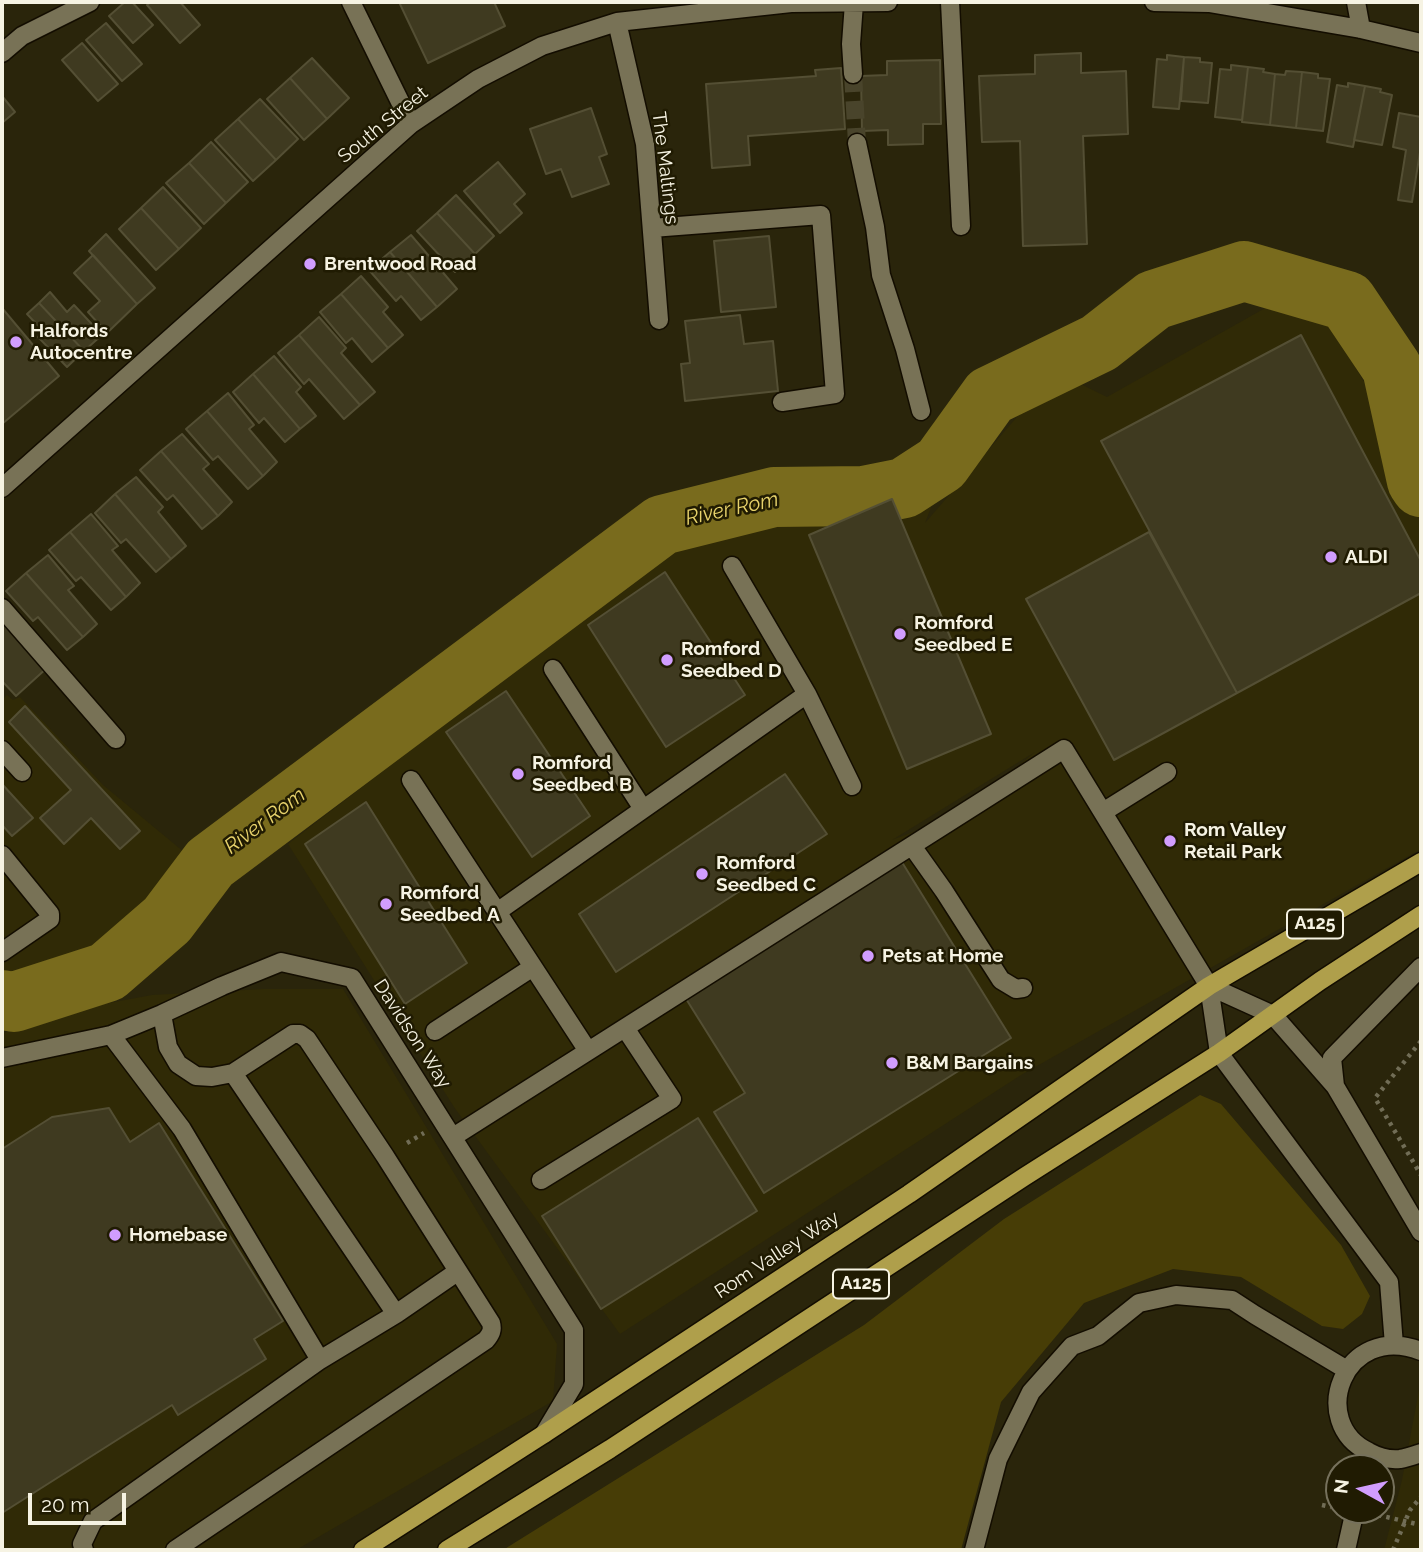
<!DOCTYPE html>
<style>
body{margin:0}
#map{position:relative;width:1423px;height:1552px;overflow:hidden;background:#2a250b;font-family:Raleway,sans-serif}
canvas{display:block}
.frame{position:absolute;inset:0;border:4px solid #f6f3e3;pointer-events:none}
.north{position:absolute;left:1325px;top:1454px;width:70px;height:70px;box-sizing:border-box;background:#201b02;border:2px solid #76715c;border-radius:50%;rotate:278deg;font-size:19px;font-weight:700;line-height:28px;text-align:center;color:#f6f3e3}
.north::after{content:'';display:block;margin:auto;width:24px;height:32px;background:#d19dfe;clip-path:polygon(50% 0,100% 100%,50% 72%,0 100%)}
.scale{position:absolute;left:28px;top:1493px;width:98px;height:32px;box-sizing:border-box;border:4px solid #f6f3e3;border-top:0;padding-left:9px;font-size:21px;line-height:24px;white-space:nowrap;color:#f6f3e3;-webkit-text-stroke:5px #201b02;paint-order:stroke}
</style>
<div id="map">
<canvas width="1423" height="1552"></canvas>
<div class="frame"></div>
<div class="north">N</div>
<div class="scale">20 m</div>
</div>
<script>
const ctx = document.querySelector('canvas').getContext('2d');
ctx.lineJoin = 'round';
function paint(path, color) { ctx.fillStyle = color; ctx.fill(path, 'evenodd'); }
function stroke(path, color, width, dash) { ctx.strokeStyle = color; ctx.lineWidth = width; ctx.lineCap = dash ? 'butt' : 'round'; ctx.setLineDash(dash || []); ctx.stroke(path); }
function write(font, color, halo, rows, align = 'center') {
  ctx.font = font + ' Raleway,sans-serif'; ctx.lineWidth = 5; ctx.setLineDash([]); ctx.textBaseline = 'middle'; ctx.strokeStyle = halo; ctx.fillStyle = color; for (const [text, x, y, turn = 0] of rows) {
    ctx.save(); ctx.translate(x, y); ctx.rotate((+turn || 0) * Math.PI / 180); ctx.textAlign = isNaN(turn) ? turn : align; if (halo) ctx.strokeText(text, 0, 0); ctx.fillText(text, 0, 0); ctx.restore();
  }
}
paint(new Path2D(`
 M1308,284L1421,482V849L1021,1075L620,1334L454,1107L288,844L691,534L811,507L932,505L925,523L1056,372L1107,397ZM1035,752L961,814L892,840Z
 M7,695L13,700L20,697L103,785L196,862L105,955L2,981V700Z
 M264,989H343L557,1344L553,1401L296,1550H2V1034L50,1014L152,995Z
 M1421,1380V1550H1384L1402,1480Z`), '#302a06');
paint(new Path2D(`
 M1200,1095L1221,1104L1341,1245L1370,1296L1362,1314L1343,1329L1322,1326L1241,1277L1173,1269L1084,1303L1001,1402L961,1550H503L864,1325L1004,1219Z`), '#473d06');
stroke(new Path2D(`
 M2,1000L14,1002L107,972L167,920L210,863L662,525L774,497L864,496L904,488L941,464L990,396L1099,343L1154,300L1244,271L1347,301L1392,368L1417,481L1421,487`), '#796b1d', 60);
const building = new Path2D(`
 M125,2H132L153,25L133,43L109,16Z
 M151,2H180L200,25L180,43L147,5Z
 M399,2H494L505,26L428,63Z
 M106,23L142,64L122,81L86,40Z
 M82,43L118,84L98,101L62,60Z
 M1081,53V73L1126,71L1128,134L1083,136L1087,244L1023,246L1020,141L982,142L979,76L1035,74V55Z
 M1167,55L1184,57L1179,109L1153,107L1157,59L1167,60Z
 M1184,57L1200,58V62L1212,63L1208,103L1181,101Z
 M312,58L349,98L327,119L290,78Z
 M940,60L941,124H923V144L888,145V130L862,131L861,76L887,75V61Z
 M1231,65L1248,67L1242,120L1215,117L1220,69L1231,70Z
 M1248,67L1264,69L1263,72L1275,74L1270,125L1242,122Z
 M841,68L845,129L748,136L750,165L712,168L706,84L816,76L815,70Z
 M1286,71L1302,72L1296,128L1270,125L1275,74L1285,75Z
 M1302,72L1318,74V78L1330,79L1323,131L1296,128Z
 M290,78L327,119L304,140L267,99Z
 M1348,83L1365,86L1353,147L1327,142L1337,85L1348,87Z
 M1365,86L1381,89L1380,92L1392,95L1382,145L1354,140Z
 M2,96L15,112L2,123Z
 M260,99L298,139L276,160L238,119Z
 M591,108L607,154L599,157L609,184L572,197L561,169L546,174L530,129Z
 M1399,113L1421,117V146L1412,202L1398,200L1406,150L1393,147Z
 M238,119L276,160L253,181L215,140Z
 M211,142L248,182L226,203L189,163Z
 M498,162L525,194L514,204L522,213L500,233L464,191Z
 M189,163L226,203L204,224L166,183Z
 M163,187L201,228L179,249L141,208Z
 M456,195L494,236L475,254L437,213Z
 M141,208L179,249L156,270L119,229Z
 M437,213L475,254L455,272L417,231Z
 M106,234L155,288L137,304L89,251Z
 M411,235L457,289L437,307L390,252Z
 M769,236L776,307L721,312L714,241Z
 M390,252L437,307L421,320L401,296L396,301L369,270Z
 M93,255L137,304L107,333L88,312L100,301L74,273Z
 M361,276L388,307L383,312L403,335L388,348L341,294Z
 M50,292L67,312L74,305L102,335L84,351L39,303Z
 M341,294L388,348L372,362L352,338L346,343L320,312Z
 M39,303L84,351L67,367L38,337L43,331L27,314Z
 M2,308L59,376L2,424Z
 M740,315L744,344L773,341L778,391L685,401L681,364L690,363L685,321Z
 M319,317L346,348L341,353L375,392L360,405L299,335Z
 M299,335L360,405L344,419L309,379L304,384L278,353Z
 M1301,335L1421,561V593L1237,693L1101,441Z
 M274,356L301,387L296,392L316,416L300,429L253,374Z
 M253,374L300,429L285,442L264,418L259,423L233,392Z
 M228,393L254,425L249,429L277,462L263,476L207,411Z
 M207,411L263,476L248,489L218,456L213,460L186,429Z
 M182,434L209,464L203,469L232,502L218,516L161,451Z
 M161,451L218,516L202,529L173,495L167,500L140,470Z
 M136,477L163,507L158,512L186,546L171,559L115,494Z
 M115,494L171,559L156,572L126,539L121,543L95,513Z
 M892,499L991,734L907,769L809,535Z
 M91,514L118,546L112,550L140,583L126,597L70,532Z
 M70,532L126,597L111,610L81,577L76,581L49,550Z
 M1149,532L1237,693L1114,760L1026,599Z
 M48,555L74,586L68,590L97,624L83,637L26,573Z
 M665,572L745,695L666,747L588,625Z
 M26,573L83,637L67,650L38,617L33,621L6,591Z
 M2,616L48,667L16,696L2,681Z
 M506,691L590,816L532,857L446,732Z
 M25,706L140,831L120,849L91,818L64,844L40,818L71,790L9,722Z
 M785,774L827,834L616,972L579,914Z
 M2,784L33,818L12,836L2,825Z
 M366,802L467,963L405,1004L305,844Z
 M900,859L1011,1038L764,1193L714,1112L745,1093L683,994Z
 M109,1108L130,1142L159,1123L283,1321L254,1339L266,1359L178,1415L172,1405L2,1513V1149L52,1117Z
 M698,1118L757,1211L601,1309L542,1216Z`);
paint(building, '#3f3a20');
stroke(building, '#544f34', 2);
stroke(new Path2D(`
 M853,74L857,143`), '#49442b', 18, [18, 9]);
const minor = new Path2D(`
 M351,2L411,124
 M950,2L961,226
 M1154,2L1209,3L1361,29L1421,43
 M1356,2L1361,29
 M617,22L645,144L659,320
 M2,53L22,36L90,2
 M853,74L851,44L854,3
 M857,143L875,227L881,275L905,349L921,411
 M652,228L821,215L835,394L782,402
 M2,488L411,124L478,79L542,46L617,22L791,3L888,2
 M2,608L116,739
 M553,669L643,809
 M807,694L852,786
 M2,750L22,772
 M411,780L588,1051
 M1103,812L1167,772
 M912,846L944,891L1001,980L1016,989L1023,988
 M2,855L50,914V919L2,952
 M497,912L807,694L732,566
 M1209,986L1273,1015L1335,1086L1421,1232
 M162,1014L168,1047L178,1064L196,1076L212,1077L233,1073L293,1034H300L307,1039L385,1156L491,1323C493,1330 491,1334 486,1340L175,1550
 M435,1031L533,967
 M2,1058L111,1035L162,1014L222,986L281,962L352,978L574,1330V1384L544,1434
 M233,1073L396,1314L320,1360
 M1335,1086L1332,1058L1421,967
 M453,1137L1064,749L1209,986L1219,1053L1389,1282L1394,1345
 M541,1180L672,1099L625,1028
 M396,1314L457,1272
 M1421,1351C1343,1321 1307,1423 1369,1452C1378,1457 1390,1460 1400,1459C1407,1458 1415,1455 1421,1453
 M84,1550L82,1544L93,1521L320,1360L182,1129L111,1035
 M974,1550L998,1459L1031,1392L1072,1346L1098,1336L1139,1303L1176,1295L1232,1300L1255,1315L1347,1370
 M1346,1550L1355,1510`);
const major = new Path2D(`
 M363,1550L544,1434L909,1194L1209,986L1421,862
 M447,1550L610,1449L1024,1177L1219,1053L1320,981L1421,915`);
stroke(minor, '#130d00', 21);
stroke(major, '#130d00', 21);
stroke(new Path2D(`
 M1421,1041L1375,1098L1421,1175
 M407,1143L424,1133
 M1322,1505L1331,1507
 M1378,1515L1421,1525
 M1393,1550L1410,1510L1421,1497`), '#716d56', 4.5, [3.5, 5]);
stroke(minor, '#787256', 18);
stroke(major, '#af9f4b', 18);
for (const [x, y, r, color] of [
 [310,264,7,"#d19dfe"],
 [16,342,7,"#d19dfe"],
 [1331,557,7,"#d19dfe"],
 [900,634,7,"#d19dfe"],
 [667,660,7,"#d19dfe"],
 [518,774,7,"#d19dfe"],
 [1170,841,7,"#d19dfe"],
 [702,874,7,"#d19dfe"],
 [386,904,7,"#d19dfe"],
 [868,956,7,"#d19dfe"],
 [892,1063,7,"#d19dfe"],
 [115,1235,7,"#d19dfe"]
]) { const dot = new Path2D(); dot.arc(x, y, r, 0, 2 * Math.PI); ctx.fillStyle = color; ctx.fill(dot); stroke(dot, '#201b02', 2.5); }
for (const [x, y, w] of [
 [1315,924,56],
 [861,1284,56]
]) { const box = new Path2D(); box.roundRect(x - w / 2, y - 14.5, w, 29, 5); ctx.fillStyle = '#201b02'; ctx.fill(box); stroke(box, '#f6f3e3', 2); }
write('bold 18px', '#f6f3e3', null, [
 ["A125",1315,924],
 ["A125",861,1284]
]);
write('19px', '#f6f3e3', '#201b02', [
 ["South Street",383,125,-39],
 ["The Maltings",665,168,83],
 ["Davidson Way",412,1034,57],
 ["Rom Valley Way",777,1255,-33]
]);
write('bold 19px', '#f6f3e3', '#201b02', [
 ["Brentwood Road",324,264],
 ["Halfords",30,331],
 ["Autocentre",30,353],
 ["ALDI",1345,557],
 ["Romford",914,623],
 ["Seedbed E",914,645],
 ["Romford",681,649],
 ["Seedbed D",681,671],
 ["Romford",532,763],
 ["Seedbed B",532,785],
 ["Rom Valley",1184,830],
 ["Retail Park",1184,852],
 ["Romford",716,863],
 ["Seedbed C",716,885],
 ["Romford",400,893],
 ["Seedbed A",400,915],
 ["Pets at Home",882,956],
 ["B&M Bargains",906,1063],
 ["Homebase",129,1235]
], 'left');
write('italic 21px', '#e7d26b', '#201b02', [
 ["River Rom",732,509,-12],
 ["River Rom",265,821,-37]
]);
</script>
